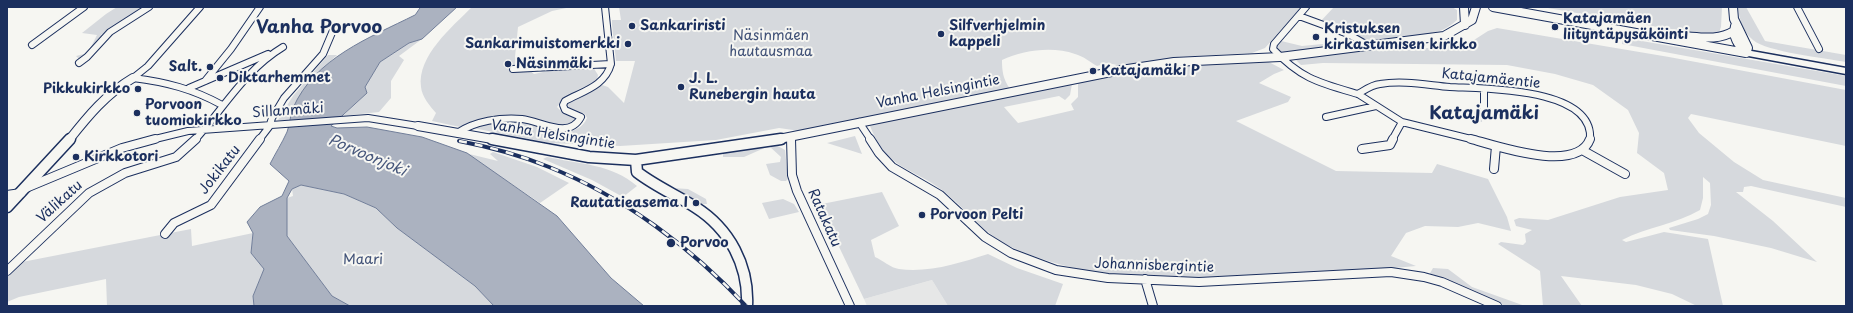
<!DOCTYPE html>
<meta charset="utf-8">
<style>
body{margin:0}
#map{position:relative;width:1853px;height:313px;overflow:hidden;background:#f6f6f2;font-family:"Playpen Sans",sans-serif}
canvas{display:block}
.frame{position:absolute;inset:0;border:8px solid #1b2f5e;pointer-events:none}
</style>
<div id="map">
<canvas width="1853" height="313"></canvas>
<div class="frame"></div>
</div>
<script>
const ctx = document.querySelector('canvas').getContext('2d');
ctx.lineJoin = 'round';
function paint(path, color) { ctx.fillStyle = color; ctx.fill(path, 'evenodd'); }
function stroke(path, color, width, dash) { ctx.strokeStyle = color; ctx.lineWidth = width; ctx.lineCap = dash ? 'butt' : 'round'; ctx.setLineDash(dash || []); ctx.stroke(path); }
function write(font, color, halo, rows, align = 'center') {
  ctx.font = font + ' "Playpen Sans",sans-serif'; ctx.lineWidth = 4; ctx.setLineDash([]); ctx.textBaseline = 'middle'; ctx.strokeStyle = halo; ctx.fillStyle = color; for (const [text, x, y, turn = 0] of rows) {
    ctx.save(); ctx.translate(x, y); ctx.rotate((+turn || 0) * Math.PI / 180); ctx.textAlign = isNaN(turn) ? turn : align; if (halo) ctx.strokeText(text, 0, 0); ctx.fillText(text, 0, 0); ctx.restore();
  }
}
paint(new Path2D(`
 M932,280L948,306H867L864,299Z`), '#e6e7e7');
paint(new Path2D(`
 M117,7H145L101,35L107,36C102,47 94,56 83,63L76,56L88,53L97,35L82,33L106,14Z
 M472,7H571L552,11L518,27L515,57L534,74L557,69L593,67L598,75L597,81C582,88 566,93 557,107L562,112L577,119L574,124C554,128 545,120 526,118C510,116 474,119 460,127L432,121L436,113C430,106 422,97 421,87C417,56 452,27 472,7Z
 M619,7H1301L1265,48L1252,53L1177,57L1123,66L1107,63L1097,66C1090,62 1083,56 1075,54C1053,46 1023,50 1002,60C1002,71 1003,79 1010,89L800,131L779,128L716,140L620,146L550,143L473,128C487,123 510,119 525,122C542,125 576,143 587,118L585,114L569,109L567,104L571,100L602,85L608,87L624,103L635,61H616L612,25V20H621Z
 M1334,7H1452L1457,10V20C1450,26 1444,30 1436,32C1387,44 1336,47 1287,53L1280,52L1274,44L1277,40L1302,46L1343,42L1348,34L1319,23Z
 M1542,7H1722L1721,27L1718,35H1704Z
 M1738,7H1746L1765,41L1846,55V62C1825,58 1767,52 1753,40C1743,32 1739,19 1738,7Z
 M1497,28L1669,57L1846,90V146L1691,114L1688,118L1699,133L1734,162L1763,180L1846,198V207L1751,186L1744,187L1743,192H1736L1773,221L1817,262L1771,248L1714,236L1670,230L1669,228L1698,219L1708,214L1711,205L1710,183L1703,177V198L1700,210C1676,224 1647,227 1622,240L1626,242L1664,232L1708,239L1723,306H1697L1672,294L1636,285L1561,276L1582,306H1543L1540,271L1498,244L1501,242L1523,245L1526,242L1525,234L1532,230L1516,226L1514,220L1519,218L1548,220L1620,197L1668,190L1664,173L1637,153L1639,133L1628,110L1593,85L1555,74L1507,65L1323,63L1301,65L1296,60L1300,58L1400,45L1412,50L1458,44L1474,40L1488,31Z
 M422,39L399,56L404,60L391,81V98L379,112L343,116L367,93L365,87L380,62L409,43Z
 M1630,39L1846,76V86L1622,44V41Z
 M328,55H337C317,74 297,93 290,120H278L293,96Z
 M1265,60L1284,70L1274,74L1259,83L1291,97L1288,102L1236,121L1336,171L1432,173L1437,164L1488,179L1507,217L1511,231L1478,223L1458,227L1425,226L1406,233L1391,256L1416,266C1376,270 1335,272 1295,274C1201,280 1096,287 1009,246C983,233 965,208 942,190C909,166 887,169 870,126L877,123L1072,84L1070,95L1065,100L1059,96L1004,107L1018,123L1074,110L1071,104L1078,97V83L1080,81L1120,73L1143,71L1152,67Z
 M1461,109L1483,113L1482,122L1464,118V116H1460Z
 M855,136L862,154L827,143Z
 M776,145L785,150L788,179L786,181H781L770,175L766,164L780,162L781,157L769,146L744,157H723V153L769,146Z
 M493,152L537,167L569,183L540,203L465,153L498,161L490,154Z
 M547,157C579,164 612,164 637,186L623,197L592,180L543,159Z
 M301,185L344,194L376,208L397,228L475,286L494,306H350L332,296L287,236V198L293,196L292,189Z
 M672,188L688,189L706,199L707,204H698Z
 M882,192L899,226L871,240L875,257C882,260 891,268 899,269C929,273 960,263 988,254L1017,268L1063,284L1055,306H948L932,280L864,299L830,228L823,226L812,206Z
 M783,199L794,204L799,212L769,219L762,203Z
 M191,229L192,246L253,233L251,253L264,269L253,296L254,306H107L106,279L19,297L7,302V275L17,263Z
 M1433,268L1448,269L1472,287L1525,306H1505L1464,287L1429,275Z`), '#d6d9dd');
const water = new Path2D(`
 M421,7H457L422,39L409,43L380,62L365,87L367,93L331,126L337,128L367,127L422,137L467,153L557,216L611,278L644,306H494L475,286L397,228L376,208L344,194L301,185L292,189L287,198V236L332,296L350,306H254L253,296L264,269L251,253L253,233L247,222L260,207L282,196L289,181L270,164C275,154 282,143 287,132C290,124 290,116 293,108C315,58 369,38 415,15Z`);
paint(water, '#abb2c0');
stroke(water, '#717e99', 1);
const streetFar1 = new Path2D(`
 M1306,7L1274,44L1273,49C1301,79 1320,83 1358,94
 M1797,7L1819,49
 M1299,16L1348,34L1369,46
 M32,45L84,7
 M79,63L87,57L110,32L149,7
 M513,69L611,64
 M133,78L148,66L200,7
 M133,78C166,82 193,89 222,105
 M205,81L231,49L260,7
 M189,88L268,54
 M1484,89V113
 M1358,94L1402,122L1475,140
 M1358,94C1365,90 1371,85 1380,84C1403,80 1427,85 1450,87C1484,89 1595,87 1590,140
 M1326,117L1376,106
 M859,122L871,140
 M457,133C475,121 501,117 522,119C541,121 569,140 581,117L565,110L563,105L565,101C583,91 605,86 611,64L605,7
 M791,138V140
 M151,140L188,131L368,118L418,126
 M195,140C224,108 245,70 283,47
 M259,140L269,127L272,118L284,98L323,54L334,28
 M1392,140L1402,122`);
const street = new Path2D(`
 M791,139L792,175L797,191L850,306
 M870,139L879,153L892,167L940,195L985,237L1011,253L1056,270L1108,278L1199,282L1391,272L1424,277L1442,282L1497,306
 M1471,139C1497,146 1577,174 1590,139
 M1362,149L1390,145L1393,139
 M1582,150L1625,174
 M1494,169L1496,146
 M26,188L122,148L155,139
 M7,195L21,193
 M165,234L174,223L211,205L260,139
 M7,271L89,193L125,173L176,157L196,139
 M1145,279L1153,306`);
const secondaryFar1 = new Path2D(`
 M1464,7L1465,25
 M1493,7L1746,53
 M1733,7L1734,19L1748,48L1746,53
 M1735,26C1732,37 1738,45 1746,53
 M1682,36C1700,37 1718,41 1734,31
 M418,126L498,140
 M69,140C88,116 106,94 133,78
 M774,140L1121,70L1174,62L1280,57L1444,36L1472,20L1476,7`);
const secondary = new Path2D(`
 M492,139L589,157L636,160L781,139
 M636,160L637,172C655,186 676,195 695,207C730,229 749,266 747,306
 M7,207L70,139`);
const primary = new Path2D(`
 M1746,50L1846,68V74L1743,55L1741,53Z`);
stroke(streetFar1, '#1b2f5e', 8);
stroke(street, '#1b2f5e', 10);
stroke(secondaryFar1, '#1b2f5e', 10);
stroke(secondary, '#1b2f5e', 13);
stroke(primary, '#1b2f5e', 3);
stroke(streetFar1, '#f6f6f2', 6);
stroke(street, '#f6f6f2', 8);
stroke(secondaryFar1, '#f6f6f2', 8);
stroke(secondary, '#f6f6f2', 10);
paint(primary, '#f6f6f2');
const rail = new Path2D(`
 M459,141C490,147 520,155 549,167C624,197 692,248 746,306`);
stroke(rail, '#1b2f5e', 4);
stroke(rail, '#f6f6f2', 2.5, [8]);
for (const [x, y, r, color] of [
 [632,26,4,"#1b2f5e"],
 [1555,27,4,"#1b2f5e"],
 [941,34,4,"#1b2f5e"],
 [1316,37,4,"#1b2f5e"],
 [628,44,4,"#1b2f5e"],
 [508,64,4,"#1b2f5e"],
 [210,67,4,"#1b2f5e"],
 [1093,71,4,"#1b2f5e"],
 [220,78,4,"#1b2f5e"],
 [681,87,4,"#1b2f5e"],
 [138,89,4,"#1b2f5e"],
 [137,113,4,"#1b2f5e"],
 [76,157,4,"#1b2f5e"],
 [696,203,4,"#1b2f5e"],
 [922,215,4,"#1b2f5e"],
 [671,243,5,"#1b2f5e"]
]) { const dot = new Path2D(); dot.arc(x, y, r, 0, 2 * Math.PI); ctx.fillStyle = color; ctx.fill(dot); stroke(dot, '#f6f6f2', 1.5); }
write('bold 14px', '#1b2f5e', '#f6f6f2', [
 ["Katajamäen",1563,19],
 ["liityntäpysäköinti",1563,35],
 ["Sankariristi",640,26],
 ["Silfverhjelmin",949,26],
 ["kappeli",949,42],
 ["Kristuksen",1324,29],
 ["kirkastumisen kirkko",1324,45],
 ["Sankarimuistomerkki",620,44,"right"],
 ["Näsinmäki",516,64],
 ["Salt.",202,67,"right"],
 ["Katajamäki P",1101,71],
 ["Diktarhemmet",228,78],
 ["J. L.",689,79],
 ["Runebergin hauta",689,95],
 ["Pikkukirkko",130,89,"right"],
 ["Porvoon",145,105],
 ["tuomiokirkko",145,121],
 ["Kirkkotori",84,157],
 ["Rautatieasema I",688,203,"right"],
 ["Porvoon Pelti",930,215],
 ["Porvoo",680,243]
], 'left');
write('14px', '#405177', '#f6f6f2', [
 ["Näsinmäen",771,36],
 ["hautausmaa",771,52],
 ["Maari",363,260]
]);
write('14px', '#1b2f5e', '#f6f6f2', [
 ["Katajamäentie",1491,79,6],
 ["Vanha Helsingintie",938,92,-11],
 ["Sillanmäki",288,111,-4],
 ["Vanha Helsingintie",553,135,9],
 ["Jokikatu",220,170,-52],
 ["Välikatu",60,202,-42],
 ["Ratakatu",824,218,66],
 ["Johannisbergintie",1154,266,2]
]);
write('italic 15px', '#46567b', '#f6f6f2', [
 ["Porvoonjoki",367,156,23]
]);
write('bold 18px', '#1b2f5e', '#f6f6f2', [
 ["Vanha Porvoo",319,28],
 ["Katajamäki",1484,114]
]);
</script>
